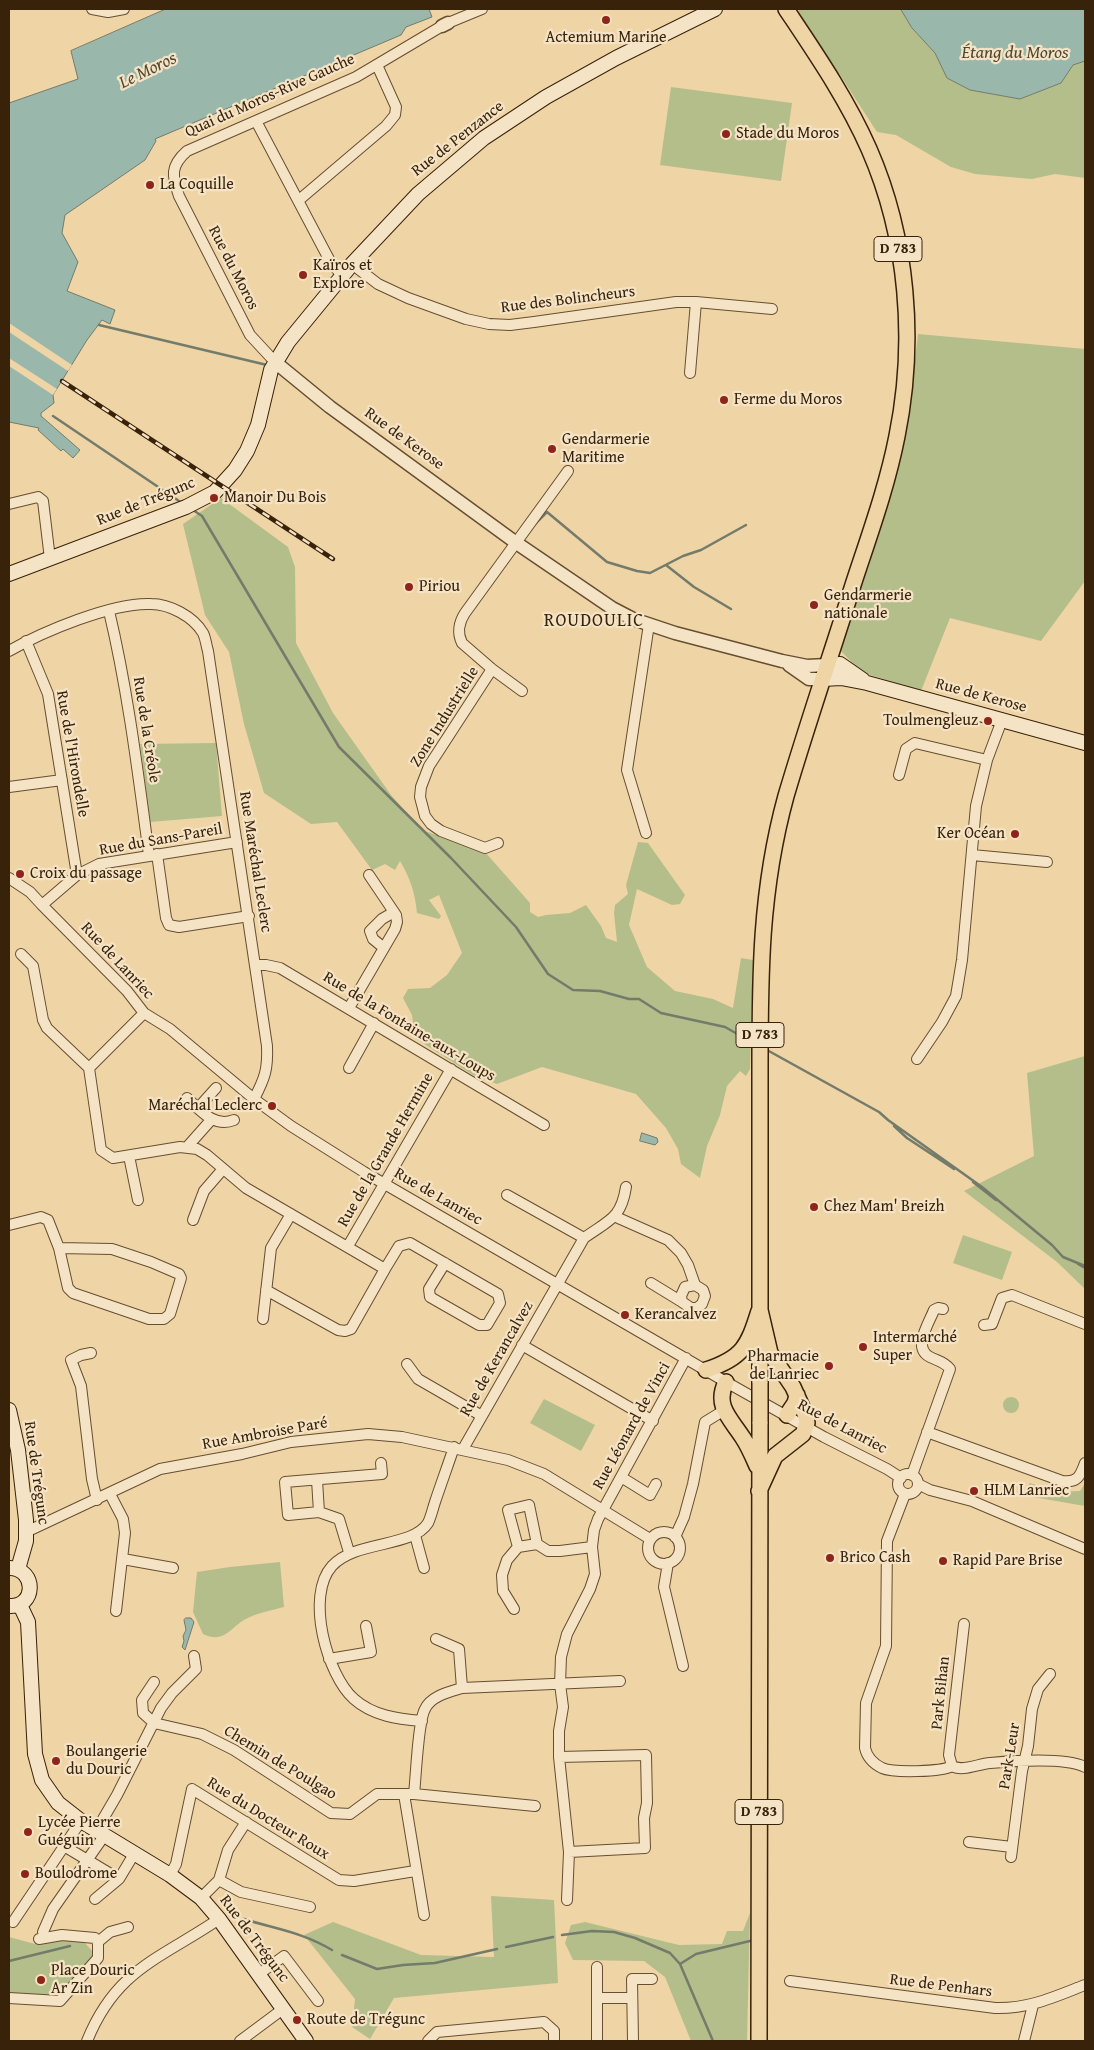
<!DOCTYPE html>
<meta charset="utf-8">
<style>
body{margin:0}
#map{position:relative;width:1094px;height:2050px;overflow:hidden;background:#efd4a6;font-family:"Gentium Book Plus",serif}
canvas{display:block}
.frame{position:absolute;inset:0;border:10px solid #38220a;pointer-events:none}
</style>
<div id="map">
<canvas width="1094" height="2050"></canvas>
<div class="frame"></div>
</div>
<script>
const ctx = document.querySelector('canvas').getContext('2d');
ctx.lineJoin = 'round';
function paint(path, color) { ctx.fillStyle = color; ctx.fill(path, 'evenodd'); }
function stroke(path, color, width, dash) { ctx.strokeStyle = color; ctx.lineWidth = width; ctx.lineCap = dash ? 'butt' : 'round'; ctx.setLineDash(dash || []); ctx.stroke(path); }
function write(font, color, halo, rows, align = 'center') {
  ctx.font = font + ' "Gentium Book Plus",serif'; ctx.lineWidth = 4.5; ctx.setLineDash([]); ctx.textBaseline = 'middle'; ctx.strokeStyle = halo; ctx.fillStyle = color; for (const [text, x, y, turn = 0] of rows) {
    ctx.save(); ctx.translate(x, y); ctx.rotate((+turn || 0) * Math.PI / 180); ctx.textAlign = isNaN(turn) ? turn : align; if (halo) ctx.strokeText(text, 0, 0); ctx.fillText(text, 0, 0); ctx.restore();
  }
}
paint(new Path2D(`
 M797,9H901L912,28L935,53L947,78L970,90L1020,99L1061,83L1073,65L1085,61V178L1055,174L1032,179L975,174L951,167L896,135L877,132Z
 M671,87L792,103L781,181L660,165Z
 M918,334L1085,349V581L1041,641L950,618L921,691L861,672L841,651L883,513L908,419Z
 M221,498L288,547L295,567L296,643L333,713L391,795L422,830L485,852L530,903V912L538,917L546,915L570,913L586,905L601,926L606,938L617,942L614,913L615,905L628,894L626,885L638,842L648,843L685,895L680,904L672,905L637,889L629,925L647,967L675,991L713,999L733,1008L741,958L753,960L750,1069L746,1076L740,1071L727,1086L720,1115L707,1146L700,1178L681,1164L678,1149L666,1128L636,1094L542,1067L497,1084L473,1075L415,1038L412,1015L403,998L408,989L430,988L447,975L462,953L439,895L429,900L441,916L439,919L417,913C415,892 410,878 400,861L395,870L385,864L372,870L337,822L311,824L264,793L244,724L229,652L205,615L183,524Z
 M216,743L222,816L150,822L140,744Z
 M1085,1056V1289L1057,1262L964,1191L1034,1156L1027,1073Z
 M963,1235L1012,1252L1002,1280L953,1263Z
 M1003 1405a8 8 0 1 1 16 0a8 8 0 1 1-16 0Z
 M544,1399L595,1425L581,1451L530,1423Z
 M1030,1483L1057,1492L1080,1491L1085,1483V1506L1027,1496L1025,1490Z
 M280,1562L284,1607C273,1610 261,1612 250,1617C231,1624 227,1645 203,1634L193,1612L197,1572L230,1567Z
 M491,1896L554,1900L558,1983L394,1998L370,2039L352,2027L355,1999L304,1935L333,1922L421,1955L494,1957Z
 M750,1913L747,2041H691L665,1977L644,1961L573,1960L565,1943L571,1925L585,1922L679,1945L722,1944L727,1931H743Z
 M9,1937L39,1945L52,1940L71,1939L85,1943L94,1953L86,1967L57,1997L9,1994Z`), '#b4be8a');
const water = new Path2D(`
 M166,9H429L432,17L406,27L401,35L155,139L156,141L145,160L65,215L62,233L78,262L67,291L115,310L110,324L102,320L87,340L53,395L54,403L41,413V416L80,450L73,458L63,449L61,451L38,430L39,428L9,422V103L78,79L71,51Z
 M901,9H1085V61L1073,65L1061,83L1020,99L970,90L947,78L935,53L912,28Z
 M642,1133L657,1138L658,1142L655,1145L640,1141Z
 M186,1618H191L194,1622L185,1650L182,1647L184,1641L183,1636L186,1630L184,1620Z`);
paint(water, '#9ab7ac');
stroke(water, '#737b6b', 1);
paint(new Path2D(`
 M9,323L72,365L68,371L9,332Z
 M9,358L57,389L53,395L9,366Z`), '#efd4a6');
stroke(new Path2D(`
 M99,325L267,365
 M53,416L182,503
 M193,510L202,516L339,747L451,858L516,927L548,974L573,990L600,991L629,999H639L661,1013L725,1027L755,1044
 M535,524L547,512L607,562L637,571L650,573L683,556L701,550L746,525
 M666,565L694,587L731,609
 M767,1050L879,1112L888,1120L982,1187L1052,1245L1063,1257L1085,1266
 M894,1126L907,1138L954,1169
 M973,1182L996,1200
 M1078,1264L1085,1268
 M244,1919C275,1929 302,1932 332,1950
 M562,1935L592,1931L614,1932L635,1938L670,1953L680,1964L713,2041
 M506,1947L553,1937
 M342,1955L377,1969L403,1965L435,1963L497,1949
 M9,1961L70,1946
 M680,1964L696,1954L754,1940`), '#737b6b', 2.5);
const minor = new Path2D(`
 M92,9L108,12L124,9
 M448,23L482,9
 M256,121L331,263L342,275
 M299,200L386,126L395,115L396,107L377,65
 M352,264L378,284L408,298L466,319L489,324L510,325L534,322L676,302H696L772,309
 M275,362L250,335L179,196C172,176 170,166 187,151L356,77L442,26
 M690,373L696,302
 M9,504L38,497L43,501L50,559
 M109,611C128,691 138,773 149,855
 M26,641L48,694L77,875
 M9,651C42,632 113,602 151,604C169,604 193,616 203,633C206,639 206,645 208,651L267,1046C268,1069 265,1078 254,1099
 M492,669L429,766L421,787L420,797L425,816L431,824L441,831L485,848L498,843
 M522,691L492,669L462,643C457,633 459,622 465,613L568,471
 M899,775L906,749L915,743L987,760
 M9,787L62,780
 M646,833L627,770L649,624
 M157,854L166,918L169,925L179,927L249,916
 M972,855L1047,862
 M9,878L30,892L42,905L127,991L144,1013L170,1029L254,1099L291,1126L364,1172L726,1382L824,1437L887,1469L901,1478
 M42,905L77,875L99,864L237,842
 M384,948L373,939L370,931L382,919L394,912
 M21,954L33,966L43,1020L47,1028L89,1068
 M256,965H266L280,968L544,1125
 M349,1008L395,929L397,922L396,915L369,875
 M917,1059L942,1022L956,996L962,960L976,806L987,760L1002,720
 M89,1068L101,1150L113,1158L180,1147L197,1149L207,1155L246,1188L385,1269L399,1246L410,1243L498,1294L500,1303L487,1325H479L430,1297L429,1289L445,1263
 M89,1068L144,1013
 M349,1068L374,1023
 M187,1098C200,1110 214,1128 234,1120
 M198,1108L216,1088
 M187,1147L211,1120
 M129,1156L138,1200
 M507,1195L584,1238
 M616,1217L668,1240L681,1253L688,1265L695,1285L703,1290L705,1296L702,1304L697,1308H691L682,1302L681,1296L685,1287L695,1285
 M193,1220L204,1191L223,1169
 M9,1225L41,1217L48,1220L59,1248L68,1288L73,1293L149,1319H164L170,1314L181,1278L179,1274L151,1262L112,1249L59,1248
 M348,1246L451,1069
 M651,1283L682,1302
 M266,1290L338,1330L345,1331L351,1329L385,1269
 M263,1319L271,1248L291,1214
 M984,1325L992,1324L1002,1298L1012,1295L1085,1324
 M522,1345L653,1421
 M91,1353L81,1355L71,1360L81,1386L92,1479L97,1500
 M407,1364L418,1379L482,1416
 M927,1432L1062,1481C1077,1483 1080,1477 1085,1463
 M463,1449L584,1238C609,1220 621,1219 626,1187
 M898 1484a10 10 0 1 1 20 0a10 10 0 1 1-20 0Z
 M912,1475L950,1369C945,1362 938,1361 930,1357C912,1348 929,1323 934,1310L938,1308L943,1309
 M621,1477L650,1495L656,1484
 M317,1480L319,1512
 M918,1484L930,1490L972,1501L1085,1549
 M110,1494L123,1519L125,1533L116,1611
 M905,1494L887,1541L886,1646L866,1703L865,1748C867,1757 874,1764 882,1768C893,1773 942,1772 952,1766
 M26,1532L160,1469L242,1454L291,1442L368,1434L402,1437L508,1460L544,1474L650,1539
 M648 1548a16 16 0 1 1 32 0a16 16 0 1 1-32 0Z
 M415,1535L424,1568
 M675,1537L684,1517L693,1484L705,1422L723,1411
 M518,1547L508,1510L529,1505L537,1544
 M349,1552L339,1519L319,1512L288,1515L285,1482L382,1474L381,1463
 M123,1559L173,1568
 M668,1563L664,1587L683,1666
 M514,1609L503,1591L502,1575L507,1560L518,1547L537,1544L548,1551H560L592,1547
 M436,1639L459,1649L462,1688
 M329,1659L371,1652L366,1626
 M154,1682L142,1700L143,1713L154,1723L202,1734L234,1750L331,1813L350,1814L377,1794H414L535,1806
 M422,1721C398,1719 373,1716 354,1699C327,1675 305,1596 332,1566C356,1540 412,1548 428,1523C431,1517 433,1508 435,1502C441,1484 448,1465 454,1447
 M559,1757L646,1755L647,1803L644,1818L645,1848L569,1852
 M952,1766L949,1755L964,1624
 M952,1766C962,1772 978,1764 990,1763C1013,1761 1065,1757 1085,1767
 M404,1794L424,1915
 M414,1794C416,1777 418,1721 425,1709C431,1696 449,1692 462,1688L620,1681
 M96,1831L117,1795L161,1708L172,1693L196,1669L194,1656
 M969,1842L1012,1847
 M64,1846L119,1879
 M1011,1857L1022,1771L1028,1746L1032,1709L1038,1689L1050,1674
 M170,1875L176,1864L192,1789L339,1880L354,1881L415,1871
 M219,1880L241,1892L310,1907
 M201,1898L219,1880L228,1850L246,1822
 M95,1899L119,1879L134,1854
 M567,1900L569,1852L559,1757V1731L563,1707L560,1684L561,1657L567,1634L590,1589L595,1574L592,1547L594,1530L598,1519L686,1358
 M13,1922L81,1821
 M43,1932L53,1909L104,1836
 M98,1942L110,1932L128,1927
 M597,1967V2041
 M259,1974L284,1956L318,2001
 M790,1981L995,2008C1029,2009 1054,1997 1085,1985
 M9,1998L60,2001L98,1958V1942L95,1938L62,1935L39,1939
 M598,1998H632
 M87,2041C116,1969 160,1959 219,1919
 M240,2041L283,2009
 M428,2041L437,2032L544,2022L554,2031V2041
 M633,2041L632,1979H652
 M1024,2041L1033,2005`);
const tertiary = new Path2D(`
 M442,26L448,23
 M275,362L330,407L515,542L612,608L633,619L675,633L782,661L807,666L827,665
 M789,665L809,679H823`);
const secondary = new Path2D(`
 M9,574L186,507L215,492L235,470L247,451L258,425L271,370L288,342L352,264L418,194L484,138L546,97L616,58L715,9
 M827,665L840,664L863,680
 M823,679L841,678L867,683L1085,743
 M9,1410L18,1450L26,1520V1541L18,1569
 M20,1605L28,1622L35,1754L42,1780L58,1803L81,1821L170,1875L201,1898L219,1919L306,2041
 M9,1606C36,1608 37,1569 10,1568`);
const primary = new Path2D(`
 M760,1339V1383
 M706,1370C743,1358 748,1346 759,1311
 M726,1382C714,1406 731,1419 743,1438C749,1447 753,1457 757,1466
 M787,1415L795,1403L797,1395
 M759,1491L775,1456L803,1434L807,1423L806,1416L793,1387L770,1353L760,1310C760,1234 760,1158 760,1082C760,982 759,894 786,796C807,725 831,655 853,585C869,536 887,487 897,436C916,342 908,238 869,149C847,99 816,54 786,9
 M759,2041L760,1422`);
stroke(minor, '#664e31', 12);
stroke(tertiary, '#664e31', 15);
stroke(secondary, '#38220a', 16);
stroke(primary, '#38220a', 18);
stroke(minor, '#f5e3c5', 10);
stroke(tertiary, '#f5e3c5', 12);
stroke(secondary, '#f5e3c5', 14);
stroke(primary, '#efd4a6', 15);
const rail = new Path2D(`
 M62,381L333,559`);
stroke(rail, '#38220a', 4.5);
stroke(rail, '#f5e3c5', 2.5, [8]);
const primaryBridge = new Path2D(`
 M760,1422V1383`);
stroke(primaryBridge, '#38220a', 18, []);
stroke(primaryBridge, '#efd4a6', 15);
for (const [x, y, r, color] of [
 [606,20,5,"#8f2418"],
 [726,134,5,"#8f2418"],
 [150,185,5,"#8f2418"],
 [303,275,5,"#8f2418"],
 [724,400,5,"#8f2418"],
 [552,449,5,"#8f2418"],
 [214,498,5,"#8f2418"],
 [409,587,5,"#8f2418"],
 [814,605,5,"#8f2418"],
 [988,721,5,"#8f2418"],
 [1015,834,5,"#8f2418"],
 [20,874,5,"#8f2418"],
 [272,1106,5,"#8f2418"],
 [814,1207,5,"#8f2418"],
 [625,1315,5,"#8f2418"],
 [863,1347,5,"#8f2418"],
 [829,1366,5,"#8f2418"],
 [974,1491,5,"#8f2418"],
 [830,1558,5,"#8f2418"],
 [943,1561,5,"#8f2418"],
 [56,1761,5,"#8f2418"],
 [28,1832,5,"#8f2418"],
 [25,1874,5,"#8f2418"],
 [41,1980,5,"#8f2418"],
 [297,2020,5,"#8f2418"]
]) { const dot = new Path2D(); dot.arc(x, y, r, 0, 2 * Math.PI); ctx.fillStyle = color; ctx.fill(dot); stroke(dot, '#f5e3c5', 2); }
for (const [x, y, w] of [
 [898,249,48],
 [760,1035,48],
 [759,1812,48]
]) { const box = new Path2D(); box.roundRect(x - w / 2, y - 12.5, w, 25, 4); ctx.fillStyle = '#f5e3c5'; ctx.fill(box); stroke(box, '#38220a', 1); }
write('bold 15px', '#38220a', null, [
 ["D 783",898,249],
 ["D 783",760,1035],
 ["D 783",759,1812]
]);
write('16px', '#38220a', '#f5e3c5', [
 ["Actemium Marine",606,38,"center"],
 ["Stade du Moros",736,134],
 ["La Coquille",160,185],
 ["Kaïros et",313,266],
 ["Explore",313,284],
 ["Ferme du Moros",734,400],
 ["Gendarmerie",562,440],
 ["Maritime",562,458],
 ["Manoir Du Bois",224,498],
 ["Piriou",419,587],
 ["Gendarmerie",824,596],
 ["nationale",824,614],
 ["Toulmengleuz",978,721,"right"],
 ["Ker Océan",1005,834,"right"],
 ["Croix du passage",30,874],
 ["Maréchal Leclerc",262,1106,"right"],
 ["Chez Mam' Breizh",824,1207],
 ["Kerancalvez",635,1315],
 ["Intermarché",873,1338],
 ["Super",873,1356],
 ["Pharmacie",819,1357,"right"],
 ["de Lanriec",819,1375,"right"],
 ["HLM Lanriec",984,1491],
 ["Brico Cash",840,1558],
 ["Rapid Pare Brise",953,1561],
 ["Boulangerie",66,1752],
 ["du Douric",66,1770],
 ["Lycée Pierre",38,1823],
 ["Guéguin",38,1841],
 ["Boulodrome",35,1874],
 ["Place Douric",51,1971],
 ["Ar Zin",51,1989],
 ["Route de Trégunc",307,2020]
], 'left');
write('16px', '#38220a', '#f5e3c5', [
 ["Quai du Moros-Rive Gauche",270,96,-24],
 ["Rue de Penzance",458,139,-38],
 ["Rue du Moros",233,268,63],
 ["Rue des Bolincheurs",568,300,-7],
 ["Rue de Kerose",404,439,36],
 ["Rue de Trégunc",146,502,-22],
 ["Rue de Kerose",981,696,15],
 ["Zone Industrielle",445,717,-58],
 ["Rue de la Créole",146,730,81],
 ["Rue de l'Hirondelle",72,754,80],
 ["Rue du Sans-Pareil",161,840,-10],
 ["Rue Maréchal Leclerc",255,862,81],
 ["Rue de Lanriec",117,961,47],
 ["Rue de la Fontaine-aux-Loups",409,1027,31],
 ["Rue de la Grande Hermine",386,1150,-60],
 ["Rue de Lanriec",438,1197,30],
 ["Rue de Kerancalvez",497,1359,-60],
 ["Rue Léonard de Vinci",632,1426,-61],
 ["Rue de Lanriec",842,1427,28],
 ["Rue Ambroise Paré",265,1434,-10],
 ["Rue de Trégunc",36,1473,82],
 ["Park Bihan",941,1693,-84],
 ["Park-Leur",1010,1756,-81],
 ["Chemin de Poulgao",280,1763,31],
 ["Rue du Docteur Roux",268,1819,32],
 ["Rue de Trégunc",254,1939,53],
 ["Rue de Penhars",941,1986,7]
]);
write('italic 18px', '#504732', '#f5e3c5', [
 ["Étang du Moros",1015,53],
 ["Le Moros",148,71,-26]
]);
ctx.letterSpacing = '1px';
write('18px', '#38220a', '#f5e3c5', [
 ["ROUDOULIC",594,621]
]);
ctx.letterSpacing = '0px';
</script>
